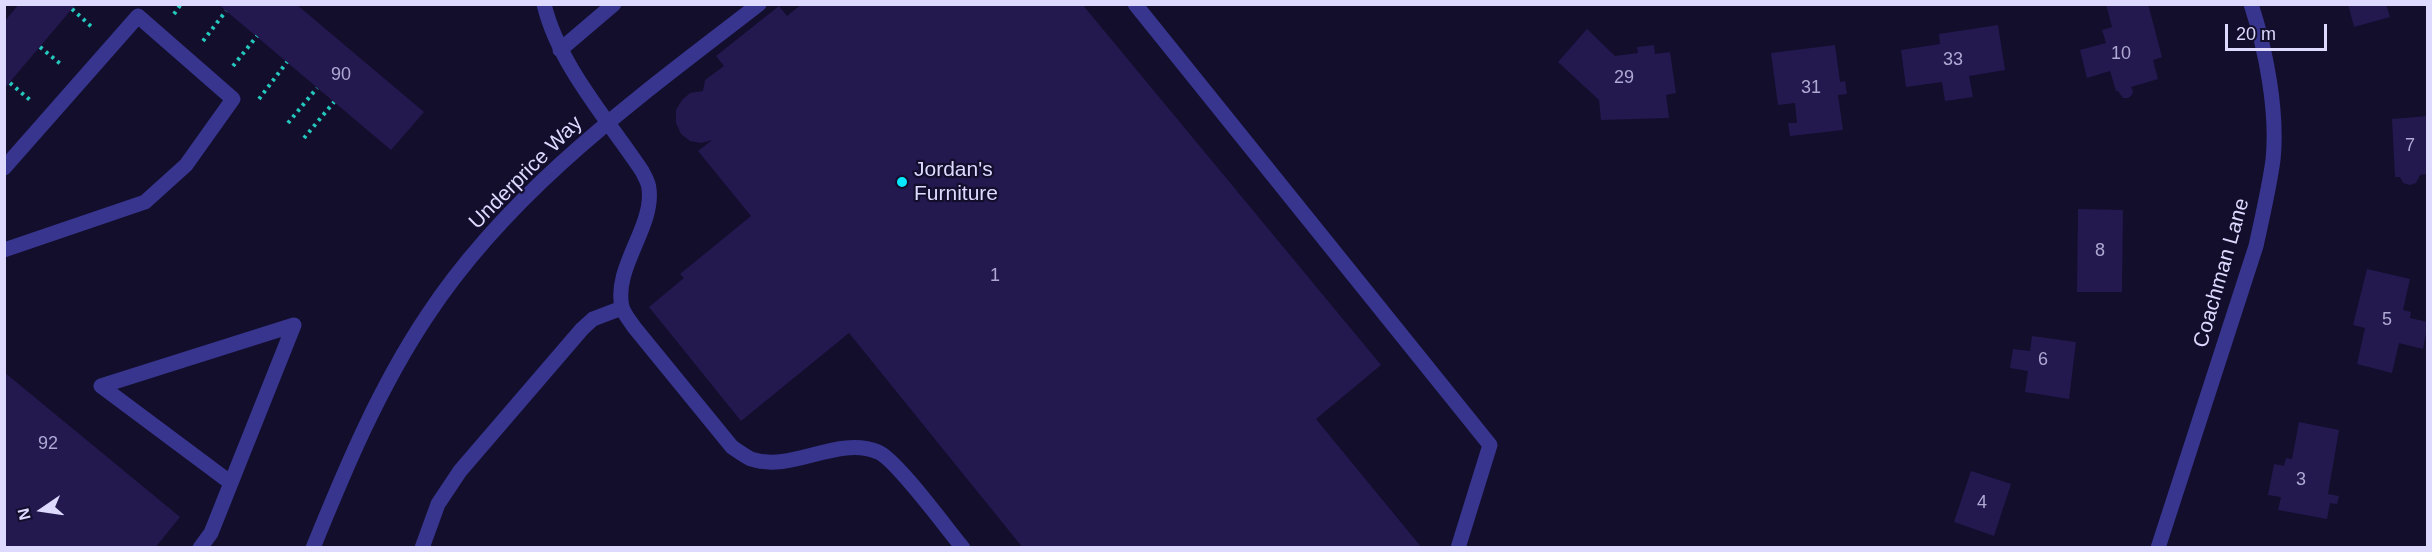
<!DOCTYPE html>
<style>
body{margin:0}
#map{position:relative;width:2432px;height:552px;overflow:hidden;background:#130e2c;font-family:Arial,sans-serif}
canvas{display:block}
.frame{position:absolute;inset:0;border:6px solid #ddd9ff;pointer-events:none}
.north{position:absolute;left:12px;top:480px;width:60px;height:60px;-webkit-text-stroke:4px #130e2c;paint-order:stroke;rotate:257deg;font-size:16px;font-weight:700;line-height:24px;text-align:center;color:#ddd9ff}
.north::after{content:'';display:block;margin:auto;width:21px;height:27px;background:#ddd9ff;clip-path:polygon(50% 0,100% 100%,50% 72%,0 100%)}
.scale{position:absolute;left:2225px;top:24px;width:102px;height:27px;box-sizing:border-box;border:3px solid #ddd9ff;border-top:0;padding-left:8px;font-size:18px;line-height:21px;white-space:nowrap;color:#ddd9ff;-webkit-text-stroke:4px #130e2c;paint-order:stroke}
</style>
<div id="map">
<canvas width="2432" height="552"></canvas>
<div class="frame"></div>
<div class="north">N</div>
<div class="scale">20 m</div>
</div>
<script>
const ctx = document.querySelector('canvas').getContext('2d');
ctx.lineJoin = 'round';
function paint(path, color) { ctx.fillStyle = color; ctx.fill(path, 'evenodd'); }
function stroke(path, color, width, dash) { ctx.strokeStyle = color; ctx.lineWidth = width; ctx.lineCap = dash ? 'butt' : 'round'; ctx.setLineDash(dash || []); ctx.stroke(path); }
function write(font, color, halo, rows, align = 'center') {
  ctx.font = font + ' Arial,sans-serif'; ctx.lineWidth = 4.5; ctx.setLineDash([]); ctx.textBaseline = 'middle'; ctx.strokeStyle = halo; ctx.fillStyle = color; for (const [text, x, y, turn = 0] of rows) {
    ctx.save(); ctx.translate(x, y); ctx.rotate((+turn || 0) * Math.PI / 180); ctx.textAlign = isNaN(turn) ? turn : align; if (halo) ctx.strokeText(text, 0, 0); ctx.fillText(text, 0, 0); ctx.restore();
  }
}
paint(new Path2D(`
 M19,4H76L4,89V22Z
 M218,4H296L424,112L391,150Z
 M802,4H1082L1381,365L1316,419L1422,548H1023L849,333L741,421L649,307L684,278L680,274L751,216L698,151L712,140L701,143L690,141L681,134L676,123V110L682,100L690,93L703,91L705,80L724,66L716,56L779,6L787,16Z
 M2106,4H2148L2162,57L2153,60L2158,79L2131,87L2133,91L2132,95L2128,98H2123L2118,91H2116L2110,71L2087,78L2080,50L2106,43L2102,30L2112,27Z
 M2348,4H2386L2390,17L2354,27Z
 M1998,25L2005,70L1969,76L1973,97L1945,101L1942,82L1906,87L1901,50L1940,44L1939,34Z
 M1587,29L1615,56L1638,53L1637,47L1654,45L1655,54L1670,52L1676,93L1666,95L1669,118L1601,120L1599,100L1558,62Z
 M1835,45L1840,82L1845,81L1847,94L1838,95L1843,130L1790,136L1788,123H1797L1795,103L1778,105L1771,53Z
 M2428,116V174L2420,175L2416,183L2410,185L2403,183L2400,177H2395L2392,119Z
 M2078,209L2123,210L2122,292H2077Z
 M2367,269L2410,279L2403,310L2411,312L2410,318L2428,322L2423,349L2399,343L2392,373L2357,364L2365,328L2353,325Z
 M2032,336L2076,342L2069,399L2025,392L2028,371L2010,368L2013,349L2030,351Z
 M4,372L180,517L155,548H4Z
 M2299,422L2339,430L2328,494L2339,496L2337,504L2330,503L2327,519L2278,510L2281,497L2268,495L2274,464L2284,466L2286,458L2292,459Z
 M1971,471L2011,484L1994,536L1954,522Z`), '#23194f');
stroke(new Path2D(`
 M72,9L94,29
 M174,14L181,4
 M203,41L226,11
 M40,47L63,66
 M233,66L257,36
 M10,83L30,100
 M259,99L287,62
 M288,123L317,88
 M304,138L334,102`), '#24c8bd', 4, [3, 4.5]);
stroke(new Path2D(`
 M544,4C558,64 608,120 642,171C645,177 649,183 649,189C654,227 613,268 622,307C624,314 630,321 634,327L732,447C738,451 745,456 751,459C793,473 837,435 878,452C896,459 947,529 963,548
 M1135,4L1490,445L1458,548
 M560,50L614,4
 M4,168L138,16L233,99L186,165L145,202L4,250
 M200,548L211,533L294,325L101,386L231,483
 M313,548C346,467 379,388 427,316C511,188 639,97 759,4
 M422,548L438,504L460,471L582,329L593,319L622,308
 M2158,548L2256,246C2262,218 2269,189 2273,160C2278,112 2266,50 2251,4`), '#38358f', 15);
for (const [x, y, r, color] of [
 [902,182,6,"#05e8ff"]
]) { const dot = new Path2D(); dot.arc(x, y, r, 0, 2 * Math.PI); ctx.fillStyle = color; ctx.fill(dot); stroke(dot, '#130e2c', 2); }
write('18px', '#aea9d3', null, [
 ["10",2121,54],
 ["33",1953,60],
 ["90",341,75],
 ["29",1624,78],
 ["31",1811,88],
 ["7",2410,146],
 ["8",2100,251],
 ["1",995,276],
 ["5",2387,320],
 ["6",2043,360],
 ["92",48,444],
 ["3",2301,480],
 ["4",1982,503]
]);
write('21px', '#ddd9ff', '#130e2c', [
 ["Jordan's",914,170],
 ["Furniture",914,194]
], 'left');
write('21px', '#ddd9ff', '#130e2c', [
 ["Underprice Way",526,173,-45],
 ["Coachman Lane",2222,273,-74]
]);
</script>
